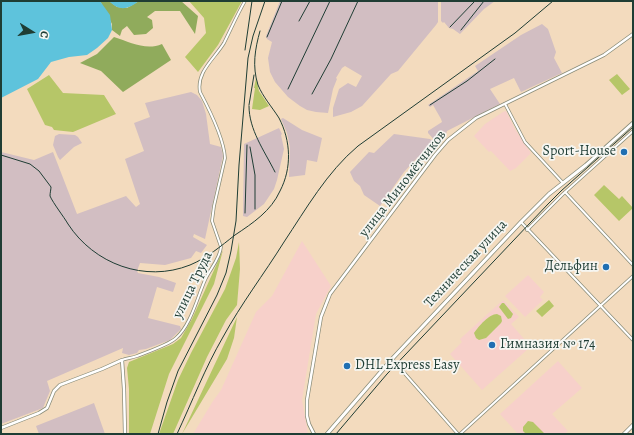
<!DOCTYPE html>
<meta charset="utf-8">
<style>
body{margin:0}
#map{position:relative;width:634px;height:435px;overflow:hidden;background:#f3dbbe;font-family:Alegreya,serif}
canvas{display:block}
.frame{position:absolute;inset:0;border:2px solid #1f3d34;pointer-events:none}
.north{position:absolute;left:12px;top:12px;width:40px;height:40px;-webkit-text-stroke:3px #f6f6f2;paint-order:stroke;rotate:101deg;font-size:11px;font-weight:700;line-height:16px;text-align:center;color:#1f3d34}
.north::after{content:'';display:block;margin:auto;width:14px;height:18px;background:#1f3d34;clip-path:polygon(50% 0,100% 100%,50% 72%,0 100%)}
</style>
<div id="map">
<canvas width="634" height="435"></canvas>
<div class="frame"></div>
<div class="north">С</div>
</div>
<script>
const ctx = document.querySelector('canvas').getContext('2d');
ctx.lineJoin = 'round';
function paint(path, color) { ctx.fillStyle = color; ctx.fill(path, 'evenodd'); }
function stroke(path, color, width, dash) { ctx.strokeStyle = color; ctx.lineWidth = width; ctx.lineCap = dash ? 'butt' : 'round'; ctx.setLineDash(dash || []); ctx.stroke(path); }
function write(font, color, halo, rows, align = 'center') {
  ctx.font = font + ' Alegreya,serif'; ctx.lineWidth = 3.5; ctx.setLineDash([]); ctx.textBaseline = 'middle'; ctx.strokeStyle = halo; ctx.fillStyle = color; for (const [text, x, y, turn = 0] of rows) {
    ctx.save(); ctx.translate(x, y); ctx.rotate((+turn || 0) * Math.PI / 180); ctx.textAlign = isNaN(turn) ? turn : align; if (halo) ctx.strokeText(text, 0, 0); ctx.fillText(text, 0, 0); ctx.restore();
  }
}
paint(new Path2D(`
 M506,111L515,129L531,153L516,168L510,171L491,151L489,152L474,136L485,124L503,112Z
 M302,241L331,286L316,314L302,400L308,434H193L213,401L221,390L256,312L272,296Z
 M528,275L544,292L540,297L543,300L525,317L505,296Z
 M503,300L519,317L511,324L525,340L522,343L528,349L482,390L450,354L462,342L460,339Z
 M558,361L582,388L552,414L568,431L564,434H518L500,414Z`), '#f7d0ca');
paint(new Path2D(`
 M280,1H438V22L436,25L398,71L391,74L362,106L351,112L333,117V108L339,89L348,83L356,87L362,76L345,66L342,68L336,78L337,79L333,89L328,113L316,112L307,110L300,106L288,97L275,82L270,72L268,58L272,42L267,39L266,36Z
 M441,1H495L484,9L460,34L453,29L449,28L444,22L443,23L441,21Z
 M542,24L548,29L556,52L554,58L562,73L521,92L514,78L490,89L500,104L447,131L446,134L437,143L428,133V131L442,122L441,119L433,105L430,107L428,105L478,71L475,66L521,35Z
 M191,92L197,95L202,101L206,114L210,144L221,147L223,156L205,239L194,234L193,237L207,245L201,253L196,251L191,258L165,265L140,263L137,271L138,273L159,277L176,283L173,292L157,287L148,318L180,326L181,329L170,340L146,349L139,350L137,353L129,355L122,353L123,348L47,381L50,391L43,408L1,424V152L34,160L53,152L77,214L126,196L136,207L140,204L125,159L144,151L134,123L150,117L145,103Z
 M283,118L302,130L322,138L317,162L307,160L305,175L289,177L290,147L287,133L281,119Z
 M279,128L282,134L281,135L284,149L277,180L274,189L264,204L247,217L243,216L244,144Z
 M59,134L75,135L78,137L82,143L74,147L60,160L58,157L53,145L55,136Z
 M394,134L430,139L436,143L427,155V160L426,162L418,157L404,172L380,206L364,195L360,186L354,181L350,172L369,152L374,153Z
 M94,403L105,434H39L36,426Z`), '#d2bec2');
paint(new Path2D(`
 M189,1H242L218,45L198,72L185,57L206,33L204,18Z
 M617,74L630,89L622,95L609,80Z
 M49,75L63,93L104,95L116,114L73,132L54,130L52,127L45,125L27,89Z
 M256,78L259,91L269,106L260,110L252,109L255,88H254Z
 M604,185L619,199L622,196L633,208L619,221L594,195Z
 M239,242L240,269L237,305L226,320L207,357L173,434H159L178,380L191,353L225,289L236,258Z
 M223,250L214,284L169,374L150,434H129V389L127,368L129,362L173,344L181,338L192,319Z
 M549,300L554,306L542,317L536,311Z
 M502,303H504L513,314L511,318L508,319L499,307Z
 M497,314L501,316L502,321L501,323L486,338L479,340L476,338L474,333C479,326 489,314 497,314Z
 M237,317L234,338L227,359L182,434Z
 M528,421L533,422L545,434H526L523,431V427Z`), '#b6c668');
paint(new Path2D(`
 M100,1H109L117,7L127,8L139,1H181L198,16L195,34L180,11H155L147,17L152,20L153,28L146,34L134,35L127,26L122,30L120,36L112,30V24Z
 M114,37C130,42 146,51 162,44L171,60L123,92L101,71L80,63L97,54Z`), '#90ab5c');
paint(new Path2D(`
 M1,1H100L110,15L112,30L108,38L97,48L87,55L69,57L51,62L38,79L1,98Z
 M109,1H139C128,9 120,12 109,1Z`), '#5ec3dc');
const minor = new Path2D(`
 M505,104L525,142L563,183
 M565,192L633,265
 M521,222L633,340
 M527,230L563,194L633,131
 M392,359L458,434
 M122,360C127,358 132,358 137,356C145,353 170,344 176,338C191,325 197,298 205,280C210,269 220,259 221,247L212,221L214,206L225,158C224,139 209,109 200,92C196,72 215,58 224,43C231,29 237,15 245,1
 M460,434L633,276`);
const tertiary = new Path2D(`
 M1,428L39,413L47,408L54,391L60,385L102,369L122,360L124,389L125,434
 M314,434L309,424L307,416V400L321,317L330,294L435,155L448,140L476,118L604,55L633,34`);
const secondary = new Path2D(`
 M327,434L392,359L521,222L549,194L586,165L633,123`);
const primary = new Path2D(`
 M624,434L633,425`);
stroke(minor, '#898c79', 3.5);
stroke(tertiary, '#898c79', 4);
stroke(secondary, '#898c79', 4.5);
stroke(primary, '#898c79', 4.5);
stroke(minor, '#fff', 2);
stroke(tertiary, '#fff', 2.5);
stroke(secondary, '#fff', 3);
stroke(primary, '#fff', 3);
stroke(new Path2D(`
 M336,434L387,374L548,204L561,191L633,127`), '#1f3d34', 1);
stroke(new Path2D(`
 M299,21L310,1
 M450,27L475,1
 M461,30L484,1
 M267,37L282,1
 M245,50L252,1
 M288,89L330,1
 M312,94L331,59L358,1
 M249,105L254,75
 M430,105L467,81L495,59
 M249,106C249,130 264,150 275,172
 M250,147L255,175V209
 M1,155L30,164L39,171L51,187C51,189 50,193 50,196C53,203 64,217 68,224C94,264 145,283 190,265C207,258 221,246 235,235C253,223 271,211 280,191C292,168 291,141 279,118C272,107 263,97 258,85C252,66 255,49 260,31
 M245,213L247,145
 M158,434L167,402L178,371L217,295L226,273L231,251L236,221L239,165L248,58L253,36L265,1
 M177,434C192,402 205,368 223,337C241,304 264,274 284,242C306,209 327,172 358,146L515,33L553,1`), '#1f3d34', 1);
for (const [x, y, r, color] of [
 [624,152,4,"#1f6fb2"],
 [606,267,4,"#1f6fb2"],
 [492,345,4,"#1f6fb2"],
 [347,366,4,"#1f6fb2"]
]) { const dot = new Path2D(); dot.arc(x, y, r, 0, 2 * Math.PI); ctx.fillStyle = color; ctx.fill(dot); stroke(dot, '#f6f6f2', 1.5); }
write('14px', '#1f3d34', '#f6f6f2', [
 ["Sport-House",616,152],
 ["Дельфин",598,267],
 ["Гимназия № 174",500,345,"left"],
 ["DHL Express Easy",355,366,"left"]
], 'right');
write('14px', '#1f3d34', '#f6f6f2', [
 ["улица Миномётчиков",403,184,-52],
 ["Техническая улица",466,264,-47],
 ["улица Труда",193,285,-64]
]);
</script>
